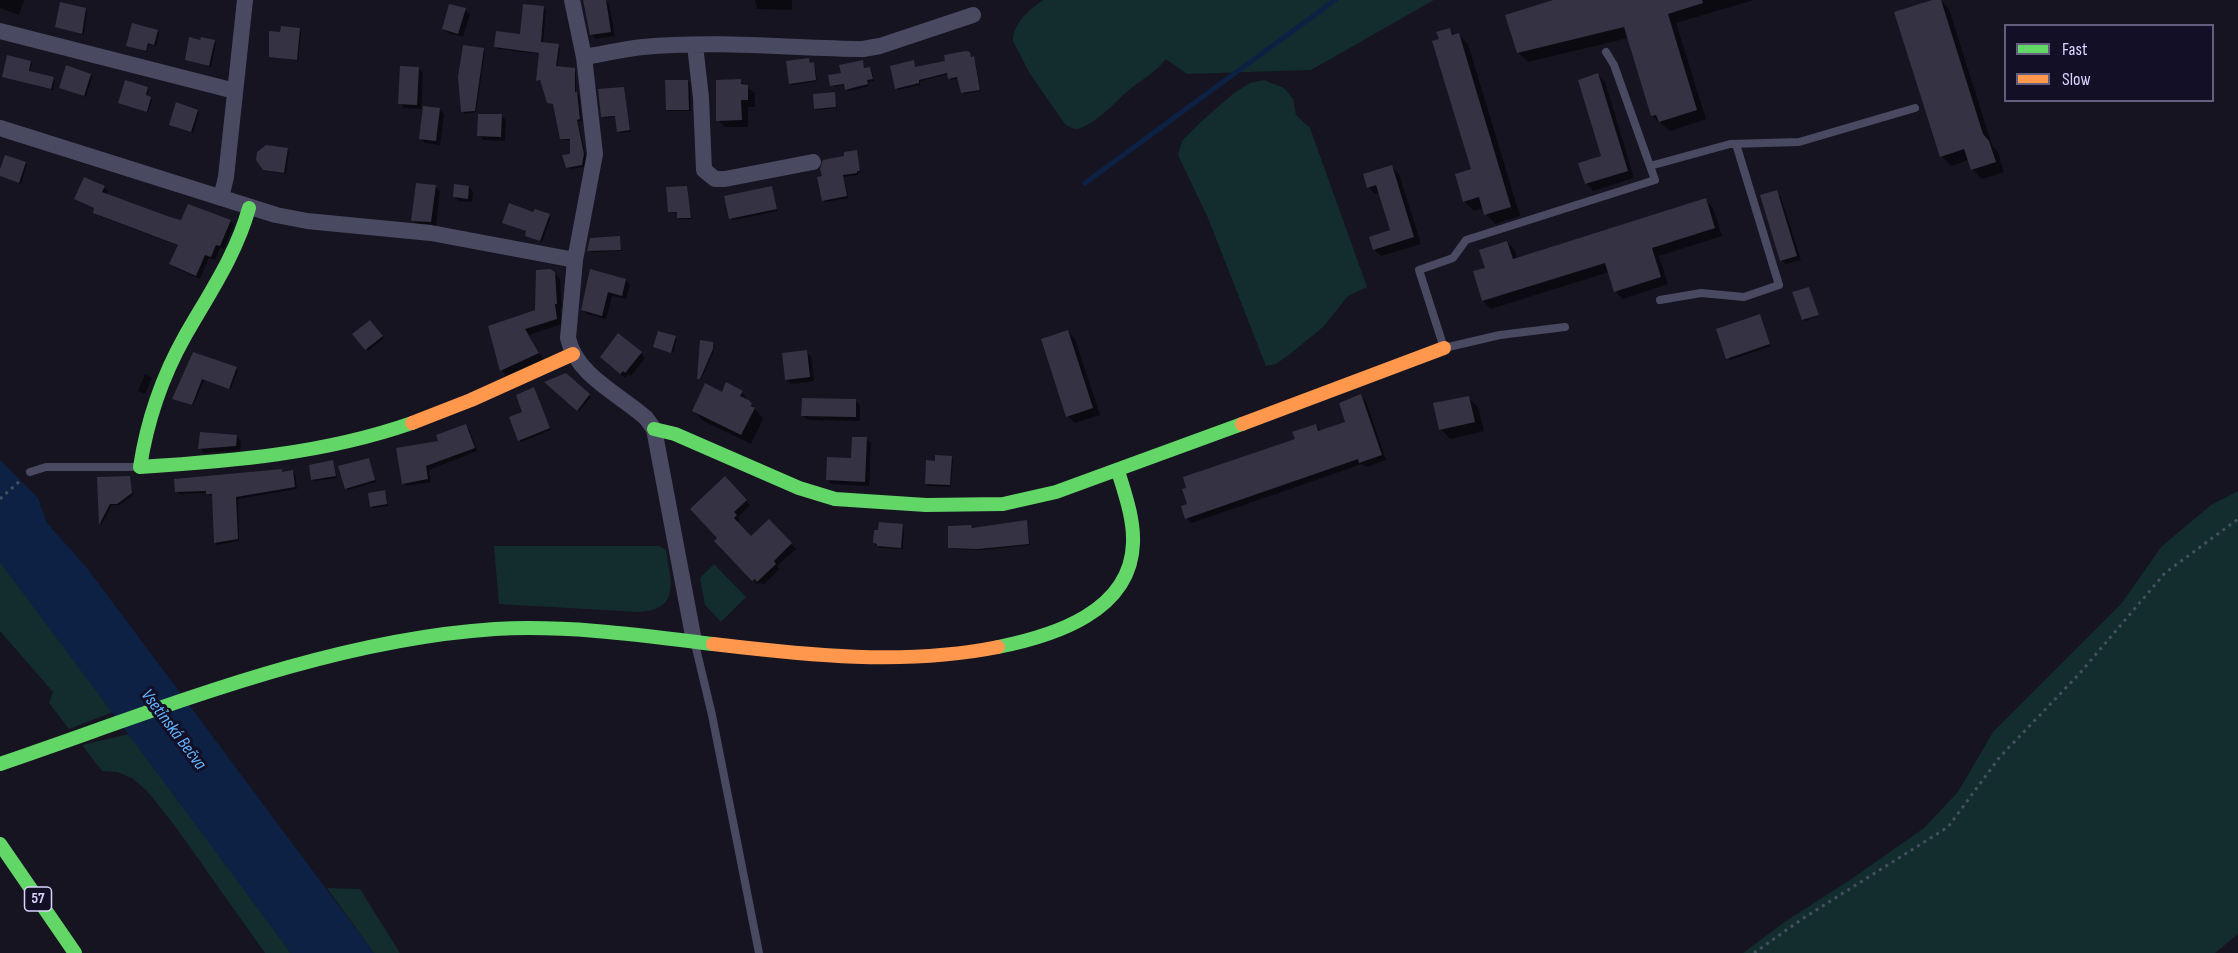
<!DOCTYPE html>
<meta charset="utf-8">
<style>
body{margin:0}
#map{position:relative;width:2238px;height:953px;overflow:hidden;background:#161421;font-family:"Sofia Sans Condensed",sans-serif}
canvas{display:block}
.legend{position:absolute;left:2004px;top:24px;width:210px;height:78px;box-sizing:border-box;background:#130f26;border:2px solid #625e7d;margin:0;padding:8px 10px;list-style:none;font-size:18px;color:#d9d4ff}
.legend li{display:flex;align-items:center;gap:12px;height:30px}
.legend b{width:30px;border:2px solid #625e7d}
</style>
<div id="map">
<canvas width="2238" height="953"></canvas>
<ul class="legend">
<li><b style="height:8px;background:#63d668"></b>Fast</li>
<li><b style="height:8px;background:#ff974d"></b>Slow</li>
</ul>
</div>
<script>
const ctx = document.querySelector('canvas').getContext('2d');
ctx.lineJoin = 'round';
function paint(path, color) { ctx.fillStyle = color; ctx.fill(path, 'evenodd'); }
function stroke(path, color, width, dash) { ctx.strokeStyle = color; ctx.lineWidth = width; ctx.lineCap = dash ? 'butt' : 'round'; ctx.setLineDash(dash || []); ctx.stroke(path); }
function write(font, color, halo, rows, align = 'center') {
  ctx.font = font + ' "Sofia Sans Condensed",sans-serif'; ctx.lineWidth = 6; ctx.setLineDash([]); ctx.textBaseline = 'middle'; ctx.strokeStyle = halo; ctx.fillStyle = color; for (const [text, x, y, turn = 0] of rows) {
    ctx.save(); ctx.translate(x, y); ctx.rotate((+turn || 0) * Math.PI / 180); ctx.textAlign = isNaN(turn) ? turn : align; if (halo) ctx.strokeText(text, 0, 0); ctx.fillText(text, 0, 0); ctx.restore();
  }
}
paint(new Path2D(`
 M1043,0H1434L1311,70L1187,74L1166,59C1156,72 1143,79 1130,89C1115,102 1101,119 1083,127C1076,131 1071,128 1065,124L1030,74L1013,41C1013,23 1029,10 1043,0Z
 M1264,80L1284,88L1293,99L1296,115L1310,128L1367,287L1348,296L1323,327L1290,354L1276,364L1266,366L1208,218L1178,155L1182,141L1203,120L1234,93L1250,83Z
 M2238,491V934L2215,953H1743L1786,921L1850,880L1924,828L1958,792L1993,732L2121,604L2162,546L2211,505Z
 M494,546H659L666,550C671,581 681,610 638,612L499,604Z
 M0,562L4,567L113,712L69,729L49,703L53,692L0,631Z
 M714,564L746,597L721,622L705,605L700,578Z
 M129,734L291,953H265L175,826L147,791L132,778L117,772L102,771L82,745Z
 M327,888L360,889L400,953H374Z`), '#132c2d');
paint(new Path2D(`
 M0,460L38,498L47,523L87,568L374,953H291L0,562Z`), '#0d2144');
paint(new Path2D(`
 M0,0H24L19,15L0,8Z
 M584,0H605L609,4L615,36L596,39L591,34Z
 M755,0H792V10L757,9Z
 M1558,0H1754L1676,23L1706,119L1670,131L1652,116L1628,38L1528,62L1518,52Z
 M1937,0H1941L1949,9L1992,145L1998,152L2004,172L1982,179L1972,169L1969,160L1951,166L1941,156Z
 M544,8L546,10L543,44L558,46L560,48L557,68L574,69L576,72V93L579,95L582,121H578L586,157L584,167L570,169L568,167L572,156L571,140H564L561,138L555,105L548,102L542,82L537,80L540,54L498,49L495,47L522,36Z
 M85,9L87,11L84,35L57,27Z
 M465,10L470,14L463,37L448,33L443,29Z
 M299,30L301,32L298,61L270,56L282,34Z
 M1450,30L1455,35L1458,34L1468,44L1520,216L1495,224L1486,214L1484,208L1474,211L1464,201L1472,170Z
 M158,31L159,33L156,46L149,44L147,52L128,46Z
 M214,42L216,43L211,67L186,60Z
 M484,50L485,51L476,112L465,114L463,112Z
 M969,53L975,60L981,91L964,94L959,78L951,80L949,74L920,81V85L898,90L896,88L913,61L916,68L946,62Z
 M809,59L811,64L815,66L817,81L792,85L790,83Z
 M31,62L32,64L30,72L55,80L53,90L4,77Z
 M862,62L865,69L870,68L872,70L874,81L868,82L869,86L848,91L845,85L834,87L832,85L843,74Z
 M419,69L423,73L421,109L404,108L400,103Z
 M90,75L92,77L86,97L61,88Z
 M1598,75L1605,82L1634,178L1593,191L1586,183L1603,157Z
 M688,81L690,83L691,111H669L667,110Z
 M740,81L755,93V107H748V127H725L718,120Z
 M147,88L149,90L147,97L152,100L148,112L120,102Z
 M624,88L631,132L620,133L617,117L605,118L603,116Z
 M834,94L837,108L817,110L815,108Z
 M440,110L444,114L440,145L425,143L420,138Z
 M198,111L199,113L193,133L170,125Z
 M501,116L506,120L505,141L483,140L479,135Z
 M287,150L289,151L286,174L266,171L264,169Z
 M856,151L861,172L858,173V175L844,177L848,198L825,202L823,200V177L846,157Z
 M25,163L27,165L21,184L0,176V174Z
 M1392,167L1399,174L1421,244L1381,256L1374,249L1392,231L1380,193L1375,194L1368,187Z
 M104,187L108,191L106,195L182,222L230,221L234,225L224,249L220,248L215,260L209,258L200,279L175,268L171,264L179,246L99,216L95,212L96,209L76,198Z
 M435,187L440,191L436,226L417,225L413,220Z
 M469,187L473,192L472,202L459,201L454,197Z
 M686,187L692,219H681L679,213L669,212Z
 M772,188L778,211L733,220L731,218Z
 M1776,192L1781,197L1801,260L1786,264L1781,260Z
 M1705,200L1713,208L1722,236L1659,256L1668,284L1623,299L1615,291L1609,272L1491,309L1483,301L1475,272L1487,269L1507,242L1515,250L1517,259Z
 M534,214L551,217L542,242L529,237L528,232L504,223Z
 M620,237L622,251L591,252L589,250Z
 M591,271L626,280L630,285L626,299L612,296L606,319L587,314L583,310Z
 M554,273L560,279L562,309L560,308L562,324L529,335L543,359L506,376L501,370L490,327L536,311Z
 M1809,288L1819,316L1805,321L1803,320Z
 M1760,316L1771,346L1730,360L1728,358Z
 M370,322L384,338L368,351L354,334Z
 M1068,331L1075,339L1100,415L1075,423L1068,416Z
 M675,338L677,339L673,353L654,346Z
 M712,343L714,351L701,380L699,378Z
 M806,352L811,356L814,381L791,384L786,380Z
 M641,353L645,358L631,376L628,374L625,378L606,362Z
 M194,354L238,370L231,389L204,380L193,406L174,398Z
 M145,374L152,378L145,394L138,391Z
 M565,375L591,397L579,411L547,383Z
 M534,389L551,430L521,442L520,440L524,413Z
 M742,392L763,419L751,444L703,421L694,411L723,394Z
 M1361,396L1366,401L1386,460L1366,467L1362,464L1192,523L1187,518L1315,425L1321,431L1347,423Z
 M1468,397L1478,407L1484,431L1450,439L1441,429Z
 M855,400L860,405V421L808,420L803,416Z
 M465,426L469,429L477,451L429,470L431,482L407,486L404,483L440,442Z
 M237,437L241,441L240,450L204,453L200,448Z
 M866,439L871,443L869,486L832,484L827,479L852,460Z
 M951,457L953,459L951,487L928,486L926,484L936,462Z
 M368,459L376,482L348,490L346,488Z
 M333,462L337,478L314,481L312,479Z
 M281,471L284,474L293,472L295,474L297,489L238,499L239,541L217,545L215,542L213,496L207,493L179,494L176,491Z
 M129,477L133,495L120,505H112L101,525L99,479Z
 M725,478L750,505L738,517L740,520L737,523L751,538L769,521L796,549L777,566L780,569L763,585L760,582L758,585L716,541L719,538Z
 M385,492L388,506L373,508L371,506Z
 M1027,522L1030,545L981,550L952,549L950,547L971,526L973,528Z
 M903,526L904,528L903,549L880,548L874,543Z`), '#0007');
stroke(new Path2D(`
 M1085,183L1335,0`), '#0d2144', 5);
paint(new Path2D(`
 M583,0H606L611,32L590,35Z
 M1553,0H1702L1703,3L1668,14L1697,110L1659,122L1656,115L1651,116L1624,27L1517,53L1505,15Z
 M1932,0H1941L1983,134L1989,141L1996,162L1971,170L1964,149L1940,157L1894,12Z
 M60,2L86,8L82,34L55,27Z
 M449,4L466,8L458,34L442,29Z
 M523,4L544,6L541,42L559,44L556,66L575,68V92H577L580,119L577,120L584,154L582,165L566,168L562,155L570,154V139H560L553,104L547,103L540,80L536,81L539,53L494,47L496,31L520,34Z
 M132,23L158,30L154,45L148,43L146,51L126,46Z
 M281,26L300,28L297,60L269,57V31L280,32Z
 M1450,28L1452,35L1459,33L1511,207L1484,215L1479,197L1463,202L1455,174L1471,169L1432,41L1439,39L1436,32Z
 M189,37L200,40L201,37L215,40L209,66L185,60Z
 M463,45L484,48L475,111L461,112L458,77Z
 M966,51L970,52L971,57L974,56L980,90L961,93L957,77L948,79L947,73L919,80V83L895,89L890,66L914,60L915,67L945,61L944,55Z
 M7,55L31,61L29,71L54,77L51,89L2,77Z
 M809,58L810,63L814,62L816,80L789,84L786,61Z
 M863,60L864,68L870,67L873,79L867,80L868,84L845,90L844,84L830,86L828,75L841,73L839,65Z
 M66,65L91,74L84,96L59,88Z
 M400,66L419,67L417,105L398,104Z
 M1598,73L1628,171L1585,184L1578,163L1601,156L1578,80Z
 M741,79V84L748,85V100H741L742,120L716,121V80Z
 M125,80L148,87L146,95L151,97L147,112L118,103Z
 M665,80H688L689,110H666Z
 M624,87L630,130L617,132L615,116L601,117L598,89Z
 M835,92L836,107L814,109L813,94Z
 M176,102L198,110L191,132L169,125Z
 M423,106L440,108L436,141L419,139Z
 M478,114H502L501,137L477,136Z
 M266,145L288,148L284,173L263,170L256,160L257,152Z
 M857,150L860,171H857V173L843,175L847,196L822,201L817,177L822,176L820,169L823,160L844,156V152Z
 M5,155L26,162L19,183L0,176V169Z
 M1392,165L1414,237L1373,250L1369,237L1390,230L1376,185L1367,188L1363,174Z
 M84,177L105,186L102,192L170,217L181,220L188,204L231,220L220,246L216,245L211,257L205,255L196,276L169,264L178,245L93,213L94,208L74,199Z
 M416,183L436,185L431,222L411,221Z
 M454,184L469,186L468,199L453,197Z
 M687,186L691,218H677V212H668L666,187Z
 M772,186L777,209L729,219L724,196Z
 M1777,190L1797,256L1780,261L1760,195Z
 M1706,198L1715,228L1652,248L1661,277L1614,292L1605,263L1482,301L1473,271L1485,268L1479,250L1507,241L1513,259Z
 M509,203L533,212L535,209L550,214L540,241L525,236L526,231L502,223Z
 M620,236L621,250L587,251L590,238Z
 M550,269L555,272L557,304H555L557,319L525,329L539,353L500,371L488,326L535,310L536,270Z
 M590,269L626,279L622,296L608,292L602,316L581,310Z
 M1809,287L1819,315L1802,320L1792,292Z
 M1760,314L1770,344L1726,359L1716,329Z
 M370,320L383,336L365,350L352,334Z
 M1068,330L1093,408L1066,417L1041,339Z
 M658,331L676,336L671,353L653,347Z
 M618,333L642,352L625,373L623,371L620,374L600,357Z
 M700,340L713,342V349L700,379H697Z
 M807,350L810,377L785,380L782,353Z
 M193,352L237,367L229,389L202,379L192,405L172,399Z
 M566,373L590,394L577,411L544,382Z
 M726,382L743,391L740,396L749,400L752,404L751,406L755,408L741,435L692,411L705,383L722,392Z
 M534,387L550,428L518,441L509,417L522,412L516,395Z
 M1361,394L1382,455L1359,463L1358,459L1185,519L1181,506L1187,504L1182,489L1186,488L1183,477L1295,439L1292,432L1316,424L1318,431L1345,422L1339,403Z
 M1469,396L1475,422L1439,430L1433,403Z
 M802,398L856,399V417L801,416Z
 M466,424L475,448L426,466L428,479L402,484L396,448L438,441L436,435Z
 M200,432L237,435L236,446L198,449Z
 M852,437H867L865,482L826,480L827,457L851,458Z
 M935,455L952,456L950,485L925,484L926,460L935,461Z
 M369,458L375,480L345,489L338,466Z
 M333,460L336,476L311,480L309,465Z
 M282,469V472L293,470L295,487L236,497L238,539L214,543L212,494H206V491L175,492L174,479Z
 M130,476L132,493L117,504H110L99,525L97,477Z
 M725,476L747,500L734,512L737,515L734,518L751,536L769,519L792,543L774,561L776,564L757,582L755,579L752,581L714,541L717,538L690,509Z
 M385,490L387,504L370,507L368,493Z
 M1027,520L1029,544L978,549L948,548V526L971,525L972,528Z
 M879,522L903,524L901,548L877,546V544L873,543L874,530H878Z`), '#343243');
stroke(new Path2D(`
 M0,499L22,479
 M1754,953L1802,919L1948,827L1999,758L2080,673L2165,573L2238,519`), '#44505f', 3, [3, 4.5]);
stroke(new Path2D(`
 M1650,166L1730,144L1799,142L1915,108
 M1660,300L1701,293L1744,297L1779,285L1736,144
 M1565,327L1500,335L1444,348L1419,270L1453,258L1466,240L1655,180L1614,65L1606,52
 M30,472L46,467H139
 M695,644L712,715L759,953`), '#4a4962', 8);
stroke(new Path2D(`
 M572,0L584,57L595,154L575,260L568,338C576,375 619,394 646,418L654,429L694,641
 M0,31L235,91
 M695,45L701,98L704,170L715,179H725L813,162
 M584,57C604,54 623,49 643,47C716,40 790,48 863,49L880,46L973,15
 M0,128L276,215L307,221L431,233L575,260
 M221,198L226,177L245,0`), '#4a4962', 16);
stroke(new Path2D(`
 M249,208C236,255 209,294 185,336C162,377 147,421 140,467C232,461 323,454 412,423
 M654,429L675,434L799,488L835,499L926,505L1003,504L1056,492L1242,424
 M998,647C1053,636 1131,612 1133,543C1134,519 1125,494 1118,471
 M0,764C159,710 326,640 495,629C568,625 640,635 713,644
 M0,844L75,953`), '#63d668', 14);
stroke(new Path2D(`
 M412,423L471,400L573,354
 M1242,424L1444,348
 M713,644C806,655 904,666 998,647`), '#ff974d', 14);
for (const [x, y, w] of [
 [38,899,27]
]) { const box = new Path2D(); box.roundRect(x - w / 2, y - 12, w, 24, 4.5); ctx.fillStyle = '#130f26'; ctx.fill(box); stroke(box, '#d9d4ff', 1.5); }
write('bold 15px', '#d9d4ff', null, [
 ["57",38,899]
]);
write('italic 18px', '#62b6ff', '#130f26', [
 ["Vsetínská Bečva",173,730,53]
]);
</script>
